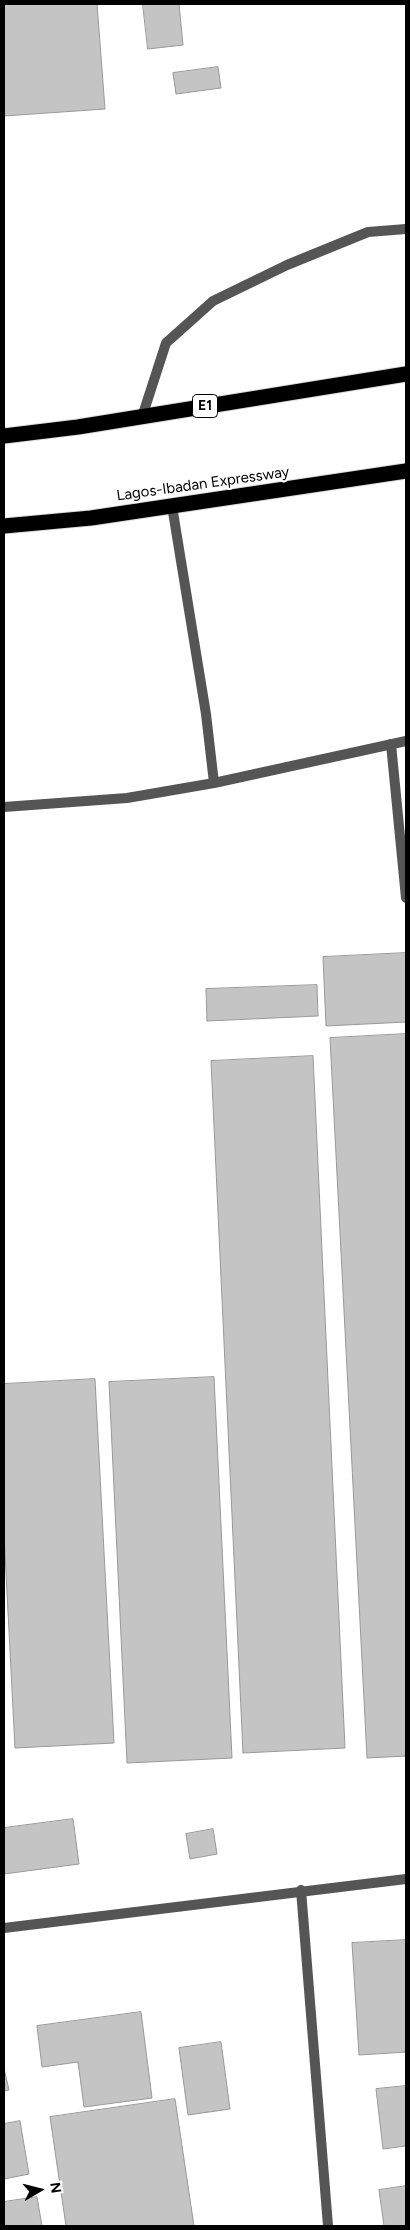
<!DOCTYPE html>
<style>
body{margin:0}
#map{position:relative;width:410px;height:2230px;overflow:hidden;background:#fff;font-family:Figtree,sans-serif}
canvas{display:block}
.frame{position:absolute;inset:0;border:5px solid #000;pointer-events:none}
.north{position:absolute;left:15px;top:2165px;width:50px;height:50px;-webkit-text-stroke:4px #fff;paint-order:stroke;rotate:82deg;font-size:14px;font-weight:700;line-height:20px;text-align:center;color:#000}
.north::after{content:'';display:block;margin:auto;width:18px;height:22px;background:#000;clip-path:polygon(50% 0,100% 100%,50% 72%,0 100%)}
</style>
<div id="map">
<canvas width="410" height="2230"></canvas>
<div class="frame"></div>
<div class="north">N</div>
</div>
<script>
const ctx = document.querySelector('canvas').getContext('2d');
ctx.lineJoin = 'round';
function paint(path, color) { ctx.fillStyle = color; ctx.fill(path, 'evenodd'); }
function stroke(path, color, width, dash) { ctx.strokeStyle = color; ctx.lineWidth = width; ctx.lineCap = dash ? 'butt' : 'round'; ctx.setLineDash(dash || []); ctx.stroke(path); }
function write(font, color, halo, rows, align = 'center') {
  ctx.font = font + ' Figtree,sans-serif'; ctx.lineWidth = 4.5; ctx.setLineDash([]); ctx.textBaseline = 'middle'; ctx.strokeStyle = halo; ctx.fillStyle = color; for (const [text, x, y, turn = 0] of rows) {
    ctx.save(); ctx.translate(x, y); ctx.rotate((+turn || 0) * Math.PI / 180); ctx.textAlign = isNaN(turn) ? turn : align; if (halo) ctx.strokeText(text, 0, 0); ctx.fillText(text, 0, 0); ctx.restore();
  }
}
const building = new Path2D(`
 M4,4H97L105,109L4,116Z
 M143,4H179L183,45L148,49Z
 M218,67L221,88L176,94L173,73Z
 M406,953V1022L326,1026L323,957Z
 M317,985L318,1016L207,1021L206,989Z
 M406,1034V1756L367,1758L330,1038Z
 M313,1056L345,1748L243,1753L211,1061Z
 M214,1377L232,1758L127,1763L109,1382Z
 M95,1379L114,1743L15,1748L4,1534V1384Z
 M73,1819L79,1864L4,1874V1828Z
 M213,1829L217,1854L190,1859L186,1834Z
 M406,1940V2052L359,2055L352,1943Z
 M141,2012L152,2098L84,2107L78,2062L42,2067L37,2026Z
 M221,2042L230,2109L188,2115L179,2048Z
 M4,2068L9,2090L4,2091Z
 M406,2086V2146L383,2149L376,2089Z
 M175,2099L194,2226H66L50,2117Z
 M20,2121L29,2174L4,2179V2124Z
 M406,2186V2226H384L379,2190Z
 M37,2197L42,2226H4V2202Z`);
paint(building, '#c4c4c4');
stroke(building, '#999', 1);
const motorway = new Path2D(`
 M4,436L78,427L406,374
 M4,526L91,518L406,471`);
stroke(motorway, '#dbdbdb', 17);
stroke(new Path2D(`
 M142,417L166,343L213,301L287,265L368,232L406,229
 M391,744L406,898`), '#555', 10);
stroke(new Path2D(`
 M172,506L206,714L214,783
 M4,807L127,798L214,783L406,741
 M301,1890L328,2226
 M4,1928L406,1879`), '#555', 10);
stroke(motorway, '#000', 15);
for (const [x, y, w] of [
 [205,406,25]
]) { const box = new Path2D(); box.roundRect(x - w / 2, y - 11.5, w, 23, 4); ctx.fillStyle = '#fff'; ctx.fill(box); stroke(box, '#000', 1); }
write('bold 14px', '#000', null, [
 ["E1",205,406]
]);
write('15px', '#000', '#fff', [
 ["Lagos-Ibadan Expressway",203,484,-8]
]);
</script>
